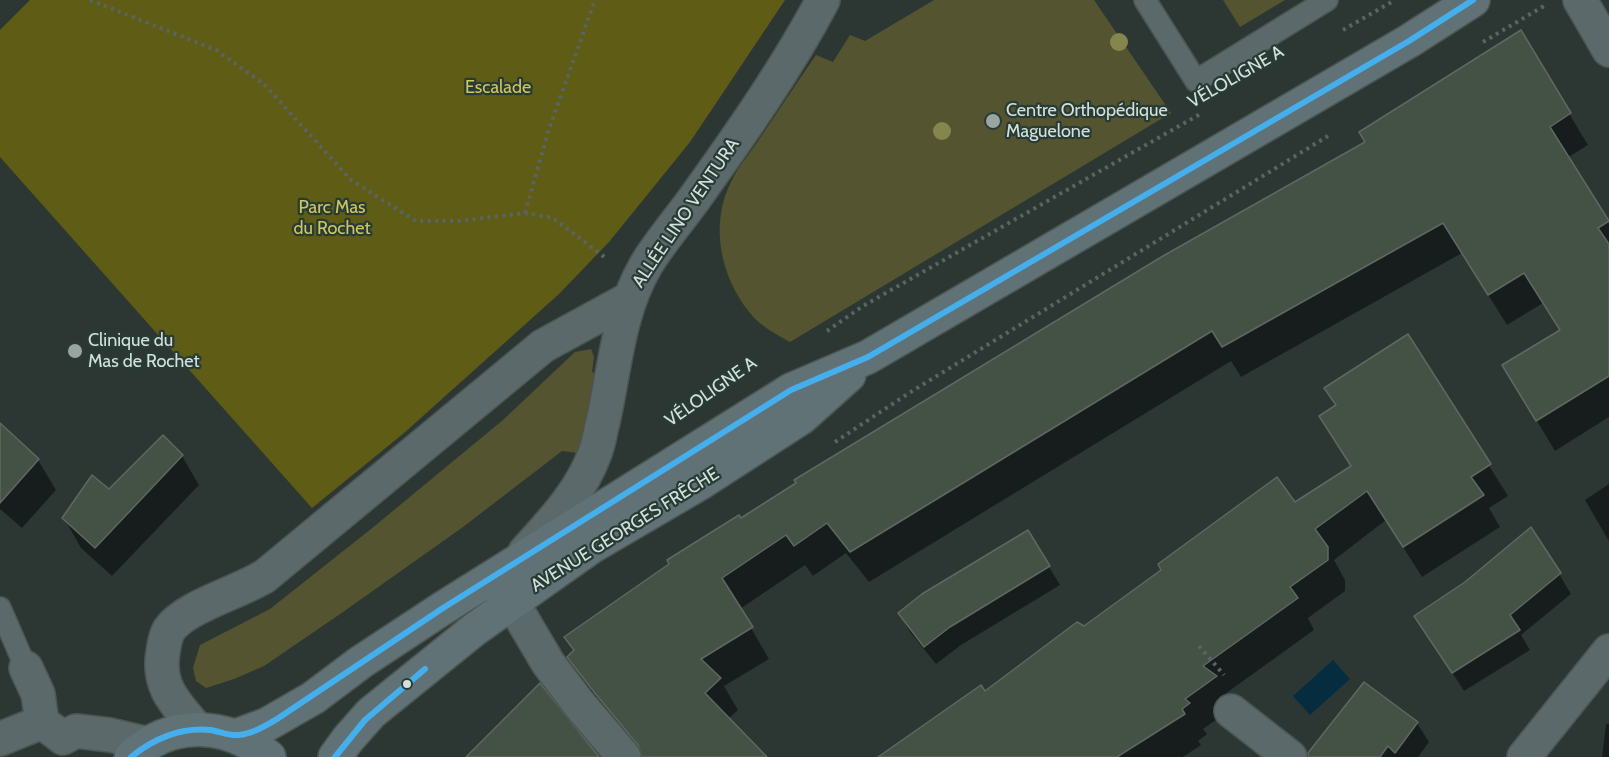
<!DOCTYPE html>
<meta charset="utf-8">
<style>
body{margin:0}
canvas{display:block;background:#2c3734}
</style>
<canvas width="1609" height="757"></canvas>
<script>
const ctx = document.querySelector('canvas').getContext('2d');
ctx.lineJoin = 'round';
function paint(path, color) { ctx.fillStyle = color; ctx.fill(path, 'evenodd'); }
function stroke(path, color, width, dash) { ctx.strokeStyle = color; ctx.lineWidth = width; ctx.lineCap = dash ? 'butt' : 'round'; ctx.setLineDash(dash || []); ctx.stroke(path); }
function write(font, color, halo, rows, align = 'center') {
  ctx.font = font + ' Cabin,sans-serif'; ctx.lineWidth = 4.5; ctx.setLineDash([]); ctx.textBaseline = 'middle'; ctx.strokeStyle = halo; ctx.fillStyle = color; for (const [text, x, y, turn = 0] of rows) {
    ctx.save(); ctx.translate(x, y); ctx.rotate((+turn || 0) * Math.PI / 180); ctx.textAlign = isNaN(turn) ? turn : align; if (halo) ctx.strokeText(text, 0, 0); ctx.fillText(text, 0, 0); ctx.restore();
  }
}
paint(new Path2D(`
 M934,0H1094L1171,113L790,342C776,334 760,326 750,313C720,276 709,223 732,180C739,165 751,152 760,138C779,110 797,82 816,55L833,62L850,35L865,41Z
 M1223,0H1285L1240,27Z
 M591,349L594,357L592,372L600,376L585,454L562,451L463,527L343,612L264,666L234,679L206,688L196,681L193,668L200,645L270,609L371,529L503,420L575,352Z`), '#555430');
paint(new Path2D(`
 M30,0H785L690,142L609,242L559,294L404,433L312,508L0,157V30Z`), '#5f5c15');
paint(new Path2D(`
 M1333,660L1350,679L1310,715L1293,696Z`), '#052c3f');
paint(new Path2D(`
 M1520,32L1588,145L1567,158L1609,224V417L1555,451L1522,396L1561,331L1543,303L1507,325L1462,253L1241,377L1231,361L869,582L846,553L813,576L805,565L740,609L769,659L724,686L738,710L728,719L765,757H643L587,688L569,657L574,651L566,638L740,520L1366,143Z
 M1408,336L1508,496L1489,508L1500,527L1422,577L1386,520L1334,560L1345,580V591L1308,618L1314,630L1225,694L1233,708L1203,729L1207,734L1198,741L1201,745L1183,757H885L1084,628L1295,504L1352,467L1337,406Z
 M0,425L38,460L56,490L22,528L0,509Z
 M182,456L199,485L112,576L81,548L64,518L109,491Z
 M1609,484V541L1585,500Z
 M1028,532L1060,585L961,645L936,664L910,632L900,614Z
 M1559,574L1571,594L1521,635L1530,650L1464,691L1416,616Z
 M1417,723L1429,742L1418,757H1320Z
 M1606,724H1609V757H1602Z`), '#0007');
const building = new Path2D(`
 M1521,30L1571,113L1550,127L1609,221L1598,228L1609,244V376L1536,421L1502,365L1560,330L1524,273L1488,295L1443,223L1222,347L1212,331L850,552L827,523L794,546L786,535L722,578L753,627L701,659L721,678L705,693L767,757H642L638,745L594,692L567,657L574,650L564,637L669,564L667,560L739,515L741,518L796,483L794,480L1163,256L1365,142L1359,132Z
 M1408,334L1491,464L1471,477L1484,495L1403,547L1367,491L1315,529L1328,547V560L1290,587L1298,598L1203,666L1217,676L1185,699L1190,703L1182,709L1185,714L1117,757H878L981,685L985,691L1077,622L1084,626L1161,570L1158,564L1277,477L1295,502L1351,466L1319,416L1336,405L1324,388Z
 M0,423L39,459L0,503Z
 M163,435L183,455L95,548L62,518L92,475L109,489Z
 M1531,527L1561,573L1510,615L1520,630L1452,673L1414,616L1465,582Z
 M1028,530L1050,566L950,627L924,647L898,613L922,594Z
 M1364,682L1418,722L1395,753L1388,746L1380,757H1308V753Z
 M540,683L599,757H466Z`);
paint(building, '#445145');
stroke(building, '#606763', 1.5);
const lane = new Path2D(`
 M1145,0L1196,81L1327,0
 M0,608L26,668`);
const street = new Path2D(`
 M1580,0L1609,50
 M525,552C552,522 581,492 595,453C599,443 600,432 603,422C615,368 618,313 646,265C661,240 681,218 697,195C742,132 787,68 823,0
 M512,602L548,663L579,704L624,757
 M26,668L38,694L42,722L63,738
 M1231,711L1290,757
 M197,729C176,704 157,687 163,652C164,645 165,637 169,630C184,607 240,592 265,576L543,346L629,299
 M63,738L76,731L110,735L149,744
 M0,739L42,722
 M1524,757L1609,651`);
const primary = new Path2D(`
 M236,736L266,725L313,698L361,662L443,608L791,390L868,357L1409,41L1473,0
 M131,757C172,719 227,722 269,757
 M335,757L348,739L371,713L475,629L591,547L702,482L801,418L849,375`);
stroke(lane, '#4b5551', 24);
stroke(street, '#4b5551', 36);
stroke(primary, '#4b5551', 36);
stroke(new Path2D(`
 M90,0L216,50L264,84L351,180L416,221H459L525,213L553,218L607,259
 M1343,30L1395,0
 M1483,42L1544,6
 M525,213L548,132L595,0
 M827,331L863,306L1202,113
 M835,442L909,393L1328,136
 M1199,646L1224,675`), '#5a6464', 4, [3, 4.5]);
stroke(lane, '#5c696a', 21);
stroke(street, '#5c696a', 33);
stroke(primary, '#607275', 33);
stroke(new Path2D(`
 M131,757C153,739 181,727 210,730C219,731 228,736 238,735C252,734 265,726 277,719L443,608L791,390L868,357L1409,41L1473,0
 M335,757L365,720L425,669`), '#45afed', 6);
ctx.fillStyle = '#85864c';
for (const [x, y] of [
 [1119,42],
 [942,131]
]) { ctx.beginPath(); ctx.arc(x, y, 9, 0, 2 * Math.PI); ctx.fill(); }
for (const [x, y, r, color] of [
 [993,121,8,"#99a5a1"],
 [75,351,8,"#99a5a1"],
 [407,684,5,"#d4e0db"]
]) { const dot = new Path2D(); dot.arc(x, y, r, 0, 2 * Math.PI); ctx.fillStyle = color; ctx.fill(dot); stroke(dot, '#283b35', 2); }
write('18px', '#d4e0db', '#283b35', [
 ["VÉLOLIGNE A",1236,77,-30],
 ["ALLÉE LINO VENTURA",686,213,-56],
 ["VÉLOLIGNE A",711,392,-35],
 ["AVENUE GEORGES FRÊCHE",625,530,-32]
]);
write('18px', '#cec75f', '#283b35', [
 ["Escalade",498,88],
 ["Parc Mas",332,208],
 ["du Rochet",332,229]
]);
write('18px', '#d4e0db', '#283b35', [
 ["Centre Orthopédique",1006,111],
 ["Maguelone",1006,132],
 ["Clinique du",88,341],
 ["Mas de Rochet",88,362]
], 'left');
</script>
